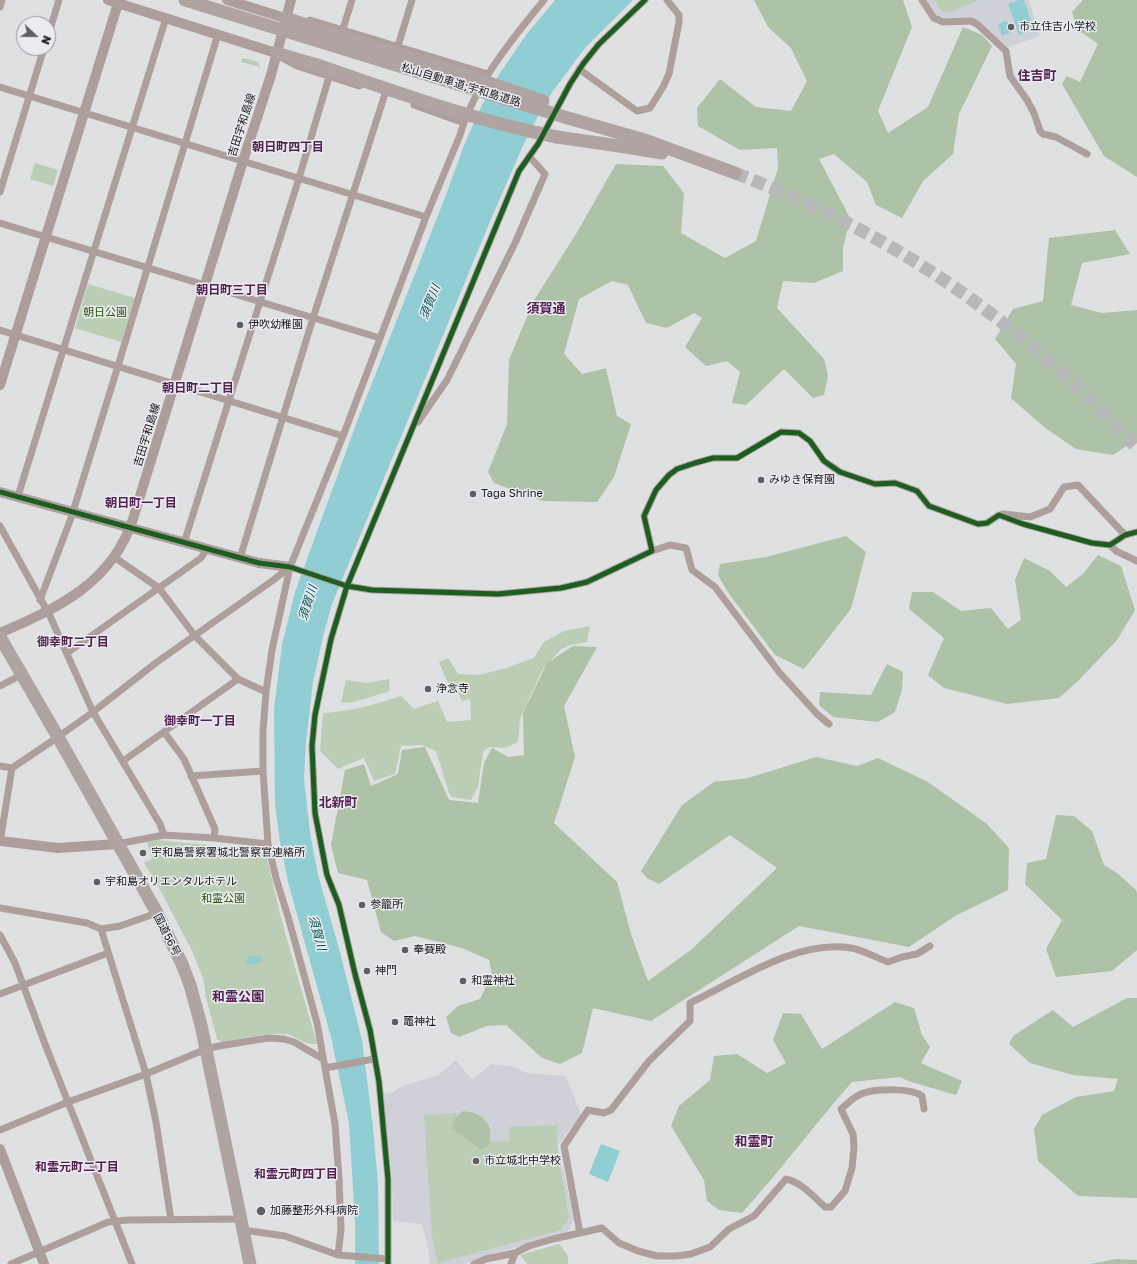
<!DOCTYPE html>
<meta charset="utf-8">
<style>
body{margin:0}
#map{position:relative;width:1137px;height:1264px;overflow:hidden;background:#dfe0e2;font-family:"Golos Text",sans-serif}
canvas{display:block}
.north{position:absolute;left:16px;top:16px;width:40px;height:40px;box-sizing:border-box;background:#ebecf1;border:1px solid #97989b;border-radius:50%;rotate:112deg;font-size:11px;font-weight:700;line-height:16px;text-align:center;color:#19191b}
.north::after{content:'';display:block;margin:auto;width:14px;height:18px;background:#5e5f61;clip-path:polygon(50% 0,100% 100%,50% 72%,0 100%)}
</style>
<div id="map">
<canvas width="1137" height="1264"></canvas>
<div class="north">N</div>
</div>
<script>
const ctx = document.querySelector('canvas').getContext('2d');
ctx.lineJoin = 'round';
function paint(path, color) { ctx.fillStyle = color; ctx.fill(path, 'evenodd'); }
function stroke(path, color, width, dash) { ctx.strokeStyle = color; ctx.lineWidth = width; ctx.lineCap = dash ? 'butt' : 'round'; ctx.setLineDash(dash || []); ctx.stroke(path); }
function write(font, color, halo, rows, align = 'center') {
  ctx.font = font + ' "Golos Text","Noto Sans JP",sans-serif'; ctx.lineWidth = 3; ctx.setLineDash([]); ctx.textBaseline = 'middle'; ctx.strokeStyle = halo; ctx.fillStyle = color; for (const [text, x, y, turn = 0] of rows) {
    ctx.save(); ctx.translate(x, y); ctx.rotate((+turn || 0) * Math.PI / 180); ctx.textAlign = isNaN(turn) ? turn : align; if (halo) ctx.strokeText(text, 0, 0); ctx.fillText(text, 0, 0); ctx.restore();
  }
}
paint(new Path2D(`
 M926,0H1029L1040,36L1008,47L974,18H944L937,15Z
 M456,1060L472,1080L491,1064L515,1067L527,1073L565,1076L572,1091L581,1115L558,1145L574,1219L568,1232L480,1258L464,1264H430L427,1243L422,1224L393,1221L392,1178L383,1094L394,1092L400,1087L438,1075Z`), '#d0d1d8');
paint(new Path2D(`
 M934,0H979L948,13L942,11Z
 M243,58L258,62L260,67L241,62Z
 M35,163L58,170L53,186L30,179Z
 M88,284L135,298L121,342L75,328Z
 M590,626L587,642L570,645L560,650L542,670L520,719L518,742L506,748L489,747L483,752L478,787L471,800L452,797L449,793L436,751L421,745L401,746L395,774L374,781L364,758L338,769L320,751L323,713C350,712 375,704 401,696L414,709L438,701L447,722L471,720L470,699L462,701L455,686L450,688L439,662L448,658L458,674L479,675L506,668L534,658L544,642L564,631Z
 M389,679L390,691L351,703L341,702L346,680L367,683Z
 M157,840L259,850L266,854L282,922L317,1044C302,1045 296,1035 286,1034C265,1032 242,1039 222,1042L217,1039L206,998L204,981L193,953L156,882L144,863L152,859L147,842Z
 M456,1113L460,1134L481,1142L509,1141V1127L557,1125V1147L569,1217L561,1230L438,1263L432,1237L424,1115Z
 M559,1244L568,1256V1264H527L520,1255Z`), '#bbcdb4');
paint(new Path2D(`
 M754,0H903L912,27L878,111L888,133L928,107L963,27L982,35L992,46L959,114L953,154L923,181L902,218L876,205L867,182L834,154L819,159L850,218L843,248V271L814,283L783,281L777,308L824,359L828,376L824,395L813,398L784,369L746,405L732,403L740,372L727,361L706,366L685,347L702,318L694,313L667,328L646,323L628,285L612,281L579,299L564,354L582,374L606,368L617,416L631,424L614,477L597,502L543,501L494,483L488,472L507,424L509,360L533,302L576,234L616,164L663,166L684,193L681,233L725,258L756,241L778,168L777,148L740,150L698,126L697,108L720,79L756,107L791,111L807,81L791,48L768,27Z
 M1083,0H1137V177L1104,156L1062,84L1067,76L1080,82L1098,44L1077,29L1072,12Z
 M1115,230L1130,254L1082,263L1071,305L1102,313L1137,310V439L1113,455L1076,449L1044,427L1011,398L1016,364L995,339L1013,309L1043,301L1049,238Z
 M846,536L866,552L851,609L804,669L775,655L727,591L718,575L720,564L766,557Z
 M1098,555L1121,566L1135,610L1117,640L1078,681L1059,698L1007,704L944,688L928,675L944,638L909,609L912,592H933L961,611L991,608L1008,629L1021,620L1015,580L1024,558L1050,571L1066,587L1083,574Z
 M573,646L597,647L564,706L575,757L554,823L617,882L631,934L648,981L692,949L777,868L730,835L659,884L647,878L641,871L682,805L714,782L748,778L816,757L857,766L878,758L928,782L987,824L1009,848L1008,890L955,916L909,947L799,926L651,1021L593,1008L582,1053L560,1064L542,1058L506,1025L487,1026L459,1037L451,1033L446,1017L458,1006L480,999L492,975L489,960L462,948L415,936L394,941L381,932L367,880L338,873L331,845L345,770L364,764L371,786L398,774L402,750L425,747L449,800L478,803L484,763L492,748L508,757L524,755L523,713L547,663Z
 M887,664L903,672L902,690L895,712L878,722L833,717L819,705L820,692L871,695Z
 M1056,815L1074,816L1092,831L1104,865L1117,873L1136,890L1137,893V950L1112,971L1056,977L1046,949L1062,920L1025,884L1027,863L1046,859Z
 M1127,998H1137V1198L1078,1196L1038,1161L1034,1129L1042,1115L1076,1097L1114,1091L1118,1079L1073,1075L1030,1063L1009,1044L1013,1036L1053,1010L1073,1027Z
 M895,1002L914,1008L922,1035L930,1047L921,1063L962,1081L956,1095L908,1081L900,1077L852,1082C814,1125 780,1171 742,1213L719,1210L707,1201L704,1180L671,1126L679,1106L710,1080L714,1056L737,1054L767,1073L786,1063L773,1040L783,1013L801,1014L822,1049Z
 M463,1111C467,1112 472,1112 476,1114C491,1121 493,1133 488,1147L480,1149L452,1129L455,1118Z
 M1116,1259L1137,1260V1264H1090Z`), '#adc2a6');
paint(new Path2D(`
 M555,0H633L585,48L553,91L538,116L522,148L491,219L332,604L324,633L313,682L306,742L304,779L310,832L318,875L340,952L362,1040L373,1127L378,1184L379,1264H355V1222L349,1123L331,1037L288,882L280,842L275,805L274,709L282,645L295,592L359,416L446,195L464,145L482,105L500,73L526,35Z
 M1019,0H1024L1034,29L1019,35L1008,4Z
 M1007,21L1011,32L1002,36L998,24Z
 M258,955L262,956V961L261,962L250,965L247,964L246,960L248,957Z
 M601,1144L620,1151L608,1182L589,1174Z`), '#91ced4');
stroke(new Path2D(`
 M735,173C783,192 830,213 875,238C949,279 1021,333 1082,391C1101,409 1119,429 1137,448`), '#b7b8ba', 13, [13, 6]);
stroke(new Path2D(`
 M922,0L934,18L943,22L971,21L977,24L1006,51L1010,76L1027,100L1034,113L1040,131L1043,134L1056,137L1087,154
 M0,7L2,0
 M310,20L488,74
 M343,29L352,0
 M48,36L59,0
 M398,46L412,0
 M284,59L297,66L359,86
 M579,69L637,111L650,108L663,87L669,74L679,22V15L667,0
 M0,87L426,217
 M414,105L464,123
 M0,192L44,48
 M0,223L380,338
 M0,330L343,436
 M418,422L447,380L515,243L545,174L529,156
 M18,496L166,18
 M1003,514L1030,517L1050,509L1064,487L1078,485L1125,535
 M0,526L50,616L93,712L160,824L164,835
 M184,543L299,178L329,77
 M1110,545L1116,551L1137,561
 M652,551L670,545L686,548L692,570L715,587L779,672L817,714L829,724
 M114,557L159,588L195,636L238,679
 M240,558L313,318L385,94
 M290,567L347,586L372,590L498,594L561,588L587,582L652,551L644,516L656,490L669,475L677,469L695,463L713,458H737L781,432L799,433L810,441L824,461L840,472L875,484L895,483L917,491L929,506L978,524L987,523L999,515L1023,524L1092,543L1110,545L1125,535L1137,532
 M40,600L71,518L118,366L218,34
 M66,652L70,651L201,558L207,549
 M0,686L21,675
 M164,732L184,759L215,829L214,838
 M123,761L238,679L266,692
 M0,766L12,768L58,737L93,712L157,662L272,581L290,567
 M191,776L263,771
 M0,842L12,768
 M117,844L164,835L214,838L268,844
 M0,908L87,923L101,929L120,926L157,913
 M101,929L146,1074L156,1122L171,1220
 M0,935L15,963L45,1044L132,1264
 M0,994L108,953
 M325,1068L374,1059
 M0,1130L68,1102L146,1074L206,1049L219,1046L268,1038L284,1039L294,1042L323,1059
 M243,1230L285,1236L338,1255L388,1259
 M580,1233L564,1146L588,1110L604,1113L611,1110L649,1061L690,1021V1003C737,981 797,939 851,948C863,950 877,958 888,962L902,957L917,954L930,946
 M338,1255L341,1229L339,1179L335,1124L317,1023L289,920L276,878L268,844L263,771V731L266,692L272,650L290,567L343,436L426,217L460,135C475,84 511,40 544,0
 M11,1264L108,1222L128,1220L241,1219
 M388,1264V1179L379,1082L370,1030L355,974L339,905L327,875L315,813L312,746L315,715L331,639L347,586L519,171L538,144L570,84L583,64L599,44L645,0
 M474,1264L486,1259L515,1253L529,1246L553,1239L602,1228L619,1243L638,1251L657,1256H676L691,1254L710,1247L729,1229L754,1216L786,1179C801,1182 813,1196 825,1207H831L845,1191L852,1168L854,1147L853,1134L841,1109C849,1102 857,1094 867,1092C880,1089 912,1088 922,1096L924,1109
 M511,1264L515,1253`), '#ae9f9c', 7);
stroke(new Path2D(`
 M108,0L276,53
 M227,0L285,18
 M0,385L119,0
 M0,492L259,563L290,567
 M0,633C58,608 112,583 133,519L243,161L271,75L291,0
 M0,841L58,848L117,844
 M0,1149L44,1264`), '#ad9e9c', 10);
stroke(new Path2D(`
 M285,18L325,31
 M276,53L317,65
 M568,118L648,141L735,173
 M557,137L619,146L662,153
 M0,637L58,737L157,913L182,964L190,985L201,1025L250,1264`), '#b0a4a2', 13);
stroke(new Path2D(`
 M185,0L568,118
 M325,31L474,78L543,101
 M317,65C396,92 475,121 557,137`), '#b0a4a2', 13);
stroke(new Path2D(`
 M0,492L259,563L290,567L347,586L372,590L498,594L561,588L587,582L652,551L644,516L656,490L669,475L677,469L695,463L713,458H737L781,432L799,433L810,441L824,461L840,472L875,484L895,483L917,491L929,506L978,524L987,523L999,515L1023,524L1092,543L1110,545L1125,535L1137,532
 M388,1264V1179L379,1082L370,1030L355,974L339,905L327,875L315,813L312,746L315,715L331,639L347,586L519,171L538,144L570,84L583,64L599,44L645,0`), '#1b5e20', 5);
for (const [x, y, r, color] of [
 [1011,27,4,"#5e5f61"],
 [240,325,4,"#5e5f61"],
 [761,480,4,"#5e5f61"],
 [473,494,4,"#5e5f61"],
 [428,689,4,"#5e5f61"],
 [143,853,4,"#5e5f61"],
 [97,882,4,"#5e5f61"],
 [362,905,4,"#5e5f61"],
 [405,950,4,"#5e5f61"],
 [367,971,4,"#5e5f61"],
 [463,981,4,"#5e5f61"],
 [395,1022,4,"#5e5f61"],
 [476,1161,4,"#5e5f61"],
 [261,1211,5,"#5e5f61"]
]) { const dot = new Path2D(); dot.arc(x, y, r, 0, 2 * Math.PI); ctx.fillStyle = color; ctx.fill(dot); stroke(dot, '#ebecf1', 1.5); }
write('11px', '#19191b', '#ebecf1', [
 ["市立住吉小学校",1019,27],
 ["伊吹幼稚園",248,325],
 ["みゆき保育園",769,480],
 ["Taga Shrine",481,494],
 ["浄念寺",436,689],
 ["宇和島警察署城北警察官連絡所",151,853],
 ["宇和島オリエンタルホテル",105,882],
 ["参籠所",370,905],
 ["奉賽殿",413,950],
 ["神門",375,971],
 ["和霊神社",471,981],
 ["竈神社",403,1022],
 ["市立城北中学校",484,1161],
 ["加藤整形外科病院",270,1211]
], 'left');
write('11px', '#19191b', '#ebecf1', [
 ["松山自動車道;宇和島道路",461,85,17],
 ["吉田宇和島線",242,125,-72],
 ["吉田宇和島線",147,435,-73],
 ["国道56号",167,935,63]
]);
write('11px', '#265406', '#ebecf1', [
 ["朝日公園",105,313],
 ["和霊公園",223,899]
]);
write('bold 12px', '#542251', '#ebecf1', [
 ["朝日町四丁目",288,147],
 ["朝日町三丁目",232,290],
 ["朝日町二丁目",198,388],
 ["朝日町一丁目",141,503],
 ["御幸町二丁目",73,642],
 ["御幸町一丁目",200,721],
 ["和霊元町二丁目",77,1167],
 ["和霊元町四丁目",296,1174]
]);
write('italic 12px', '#005259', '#ebecf1', [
 ["須賀川",430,302,-68],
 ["須賀川",308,603,-73],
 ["須賀川",317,933,75]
]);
write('bold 13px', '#542251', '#ebecf1', [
 ["住吉町",1037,76],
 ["須賀通",546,309],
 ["北新町",338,803],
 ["和霊公園",238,997],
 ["和霊町",754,1142]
]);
</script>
